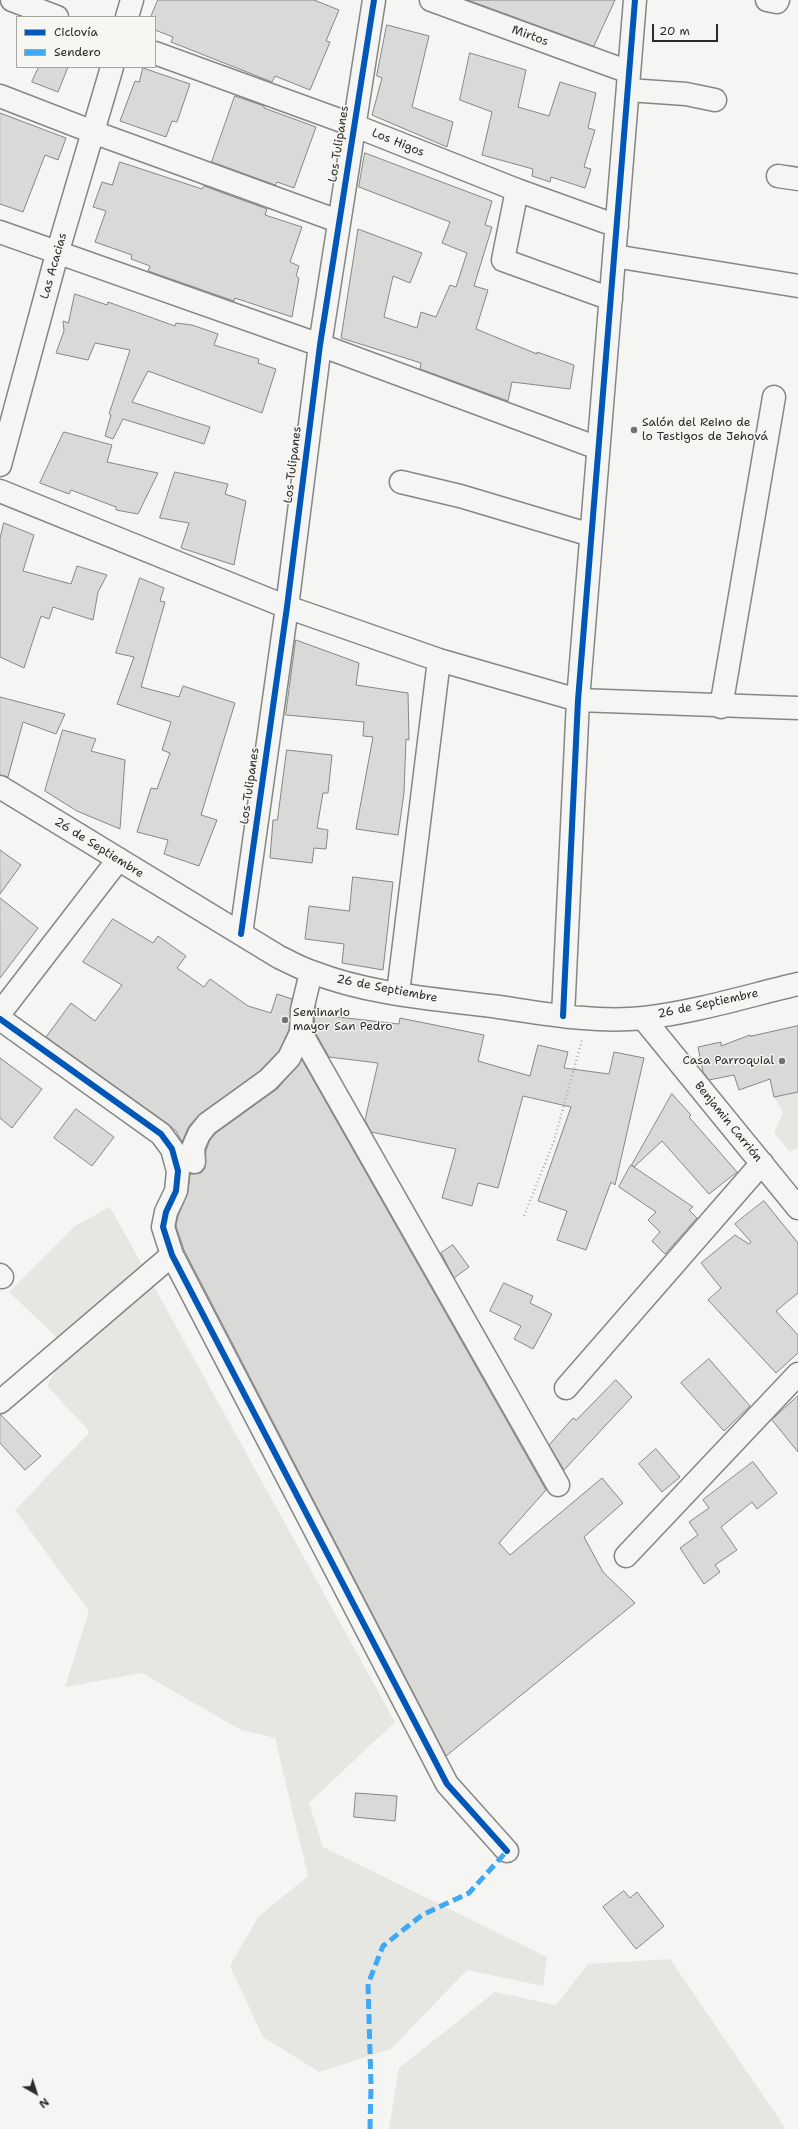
<!DOCTYPE html>
<meta charset="utf-8">
<style>
body{margin:0}
#map{position:relative;width:798px;height:2129px;overflow:hidden;background:#f5f5f3;font-family:"Shantell Sans",sans-serif}
canvas{display:block}
.legend{position:absolute;left:16px;top:16px;width:140px;height:52px;box-sizing:border-box;background:#f6f6f2;border:1px solid #a5a5a2;margin:0;padding:5px 7px;list-style:none;font-size:12px;color:#2b2b2b}
.legend li{display:flex;align-items:center;gap:8px;height:20px}
.legend b{width:20px;border:1px solid #a5a5a2}
.north{position:absolute;left:16px;top:2073px;width:40px;height:40px;-webkit-text-stroke:3px #f6f6f2;paint-order:stroke;rotate:141deg;font-size:11px;font-weight:700;line-height:16px;text-align:center;color:#2b2b2b}
.north::after{content:'';display:block;margin:auto;width:14px;height:18px;background:#2b2b2b;clip-path:polygon(50% 0,100% 100%,50% 72%,0 100%)}
.scale{position:absolute;left:652px;top:24px;width:66px;height:18px;box-sizing:border-box;border:2px solid #2b2b2b;border-top:0;padding-left:5px;font-size:12px;line-height:14px;white-space:nowrap;color:#2b2b2b;-webkit-text-stroke:3px #f6f6f2;paint-order:stroke}
</style>
<div id="map">
<canvas width="798" height="2129"></canvas>
<ul class="legend">
<li><b style="height:5px;background:#0057b8"></b>Ciclovía</li>
<li><b style="height:5px;background:#3fa9f5"></b>Sendero</li>
</ul>
<div class="north">N</div>
<div class="scale">20 m</div>
</div>
<script>
const ctx = document.querySelector('canvas').getContext('2d');
ctx.lineJoin = 'round';
function paint(path, color) { ctx.fillStyle = color; ctx.fill(path, 'evenodd'); }
function stroke(path, color, width, dash) { ctx.strokeStyle = color; ctx.lineWidth = width; ctx.lineCap = dash ? 'butt' : 'round'; ctx.setLineDash(dash || []); ctx.stroke(path); }
function write(font, color, halo, rows, align = 'center') {
  ctx.font = font + ' "Shantell Sans",sans-serif'; ctx.lineWidth = 3; ctx.setLineDash([]); ctx.textBaseline = 'middle'; ctx.strokeStyle = halo; ctx.fillStyle = color; for (const [text, x, y, turn = 0] of rows) {
    ctx.save(); ctx.translate(x, y); ctx.rotate((+turn || 0) * Math.PI / 180); ctx.textAlign = isNaN(turn) ? turn : align; if (halo) ctx.strokeText(text, 0, 0); ctx.fillText(text, 0, 0); ctx.restore();
  }
}
paint(new Path2D(`
 M798,1092V1148L790,1152L774,1133L783,1112L774,1097Z
 M110,1207L395,1722L309,1803L323,1847L547,1957L543,1986L467,1970L391,2049L319,2072L263,2037L230,1966L258,1917L308,1876L275,1738L241,1730L142,1673L65,1687L89,1611L15,1510L90,1432L47,1386L68,1348L9,1292L75,1226Z
 M670,1959L786,2129H389L399,2068L495,1992L556,2005L588,1964Z`), '#e6e6e2');
const building = new Path2D(`
 M158,0H314L339,10L326,41L330,42L310,90L275,76L272,82L171,42L173,37L155,30V17H151Z
 M468,0H615L594,46Z
 M387,25L429,36L412,107L453,122L447,147L372,115L382,78L377,76Z
 M470,53L526,70L518,107L549,116L560,82L596,93L588,128L595,130L584,167L591,169L585,188L551,177L550,182L532,176L533,169L482,155L492,112L460,100Z
 M39,67H68L58,92L32,82Z
 M143,68L190,84L177,122L172,121L166,137L120,121L135,81L139,82Z
 M235,96L264,106V108L316,127L294,188L277,182L275,185L212,162Z
 M0,113L66,138L58,160L45,155L23,212L0,204Z
 M365,153L492,201L485,225L492,227L474,286L488,290L476,329L537,354V352L574,365L570,389L512,382L508,401L420,369L421,363L341,338L358,229L422,253L410,283L393,276L384,317L417,328L421,312L436,317L450,285L456,287L467,253L442,243L450,222L359,187Z
 M120,162L202,189L204,186L267,209L265,215L302,227L290,262L299,266L296,276L299,278L292,317L235,298L234,301L148,271L150,266L131,259L132,255L95,242L106,211L93,207L102,182L112,185Z
 M75,294L107,305L108,302L175,326L176,323L192,325L218,334L214,345L259,359L258,363L276,369L262,413L148,371L132,402L210,427L204,444L123,419L113,439L105,436L111,415L109,414L130,350L95,343L88,360L56,353L64,331L63,321L68,323Z
 M64,432L112,445L107,462L158,473L138,514L116,510V507L71,490L69,494L40,483Z
 M175,472L228,484L225,494L246,501L234,565L181,548L189,523L160,518Z
 M4,523L34,535L23,571L71,584L77,566L107,575L98,592L93,620L53,607L49,619L41,616L24,668L0,657V539Z
 M140,578L164,588L160,601L165,602L141,687L179,697L183,686L235,703L201,815L217,820L199,866L164,854L168,840L137,832L151,788L157,789L170,753L162,750L171,722L117,704L134,657L116,653Z
 M296,640L359,663L356,685L408,693L409,740L406,739L404,793L398,835L356,829L373,737L363,736L364,722L286,715Z
 M0,697L65,714L56,734L23,722L8,777L0,775Z
 M63,730L96,739L91,751L125,760L120,829L77,811L45,791Z
 M287,750L332,755L328,793H323L317,828L328,830L326,849L314,848L312,863L270,858L273,820H277Z
 M0,850L21,865L0,894Z
 M353,877L393,882L383,970L342,963L344,944L305,939L309,906L349,911Z
 M0,898L38,928L0,978Z
 M113,919L153,943L158,936L186,956L177,968L204,987L210,979L248,1006L271,1013L277,994L292,999L289,1030L279,1051L260,1071L200,1114L189,1126L182,1142L176,1131L168,1124L46,1037L71,1003L95,1021L122,985L83,962Z
 M316,1007L321,1009V1015L399,1024L400,1018L484,1035L478,1061L530,1076L538,1045L568,1052L564,1068L609,1074L614,1052L644,1058L615,1185L611,1182L586,1250L557,1240L567,1211L538,1201L571,1107L523,1096L498,1188L478,1183L472,1206L442,1198L456,1149L371,1132L365,1120L378,1063L329,1057L314,1030Z
 M798,1026V1092L774,1097L770,1079L739,1090L734,1075L709,1080L703,1072L698,1047L721,1042V1046L750,1035V1036Z
 M0,1058L42,1089L12,1128L0,1118Z
 M302,1060L546,1490L499,1543L510,1555L602,1478L623,1503L584,1537L603,1572L635,1603L446,1756L184,1250L176,1226L178,1216L188,1192L190,1174L201,1173L205,1168L206,1150L210,1140L216,1133L277,1089Z
 M672,1094L691,1115L689,1117L737,1172L709,1194L662,1141L634,1167L632,1165Z
 M76,1109L114,1137L92,1166L54,1138Z
 M631,1165L693,1207L689,1210L697,1218L665,1254L652,1241L660,1232L648,1220L656,1212L619,1187Z
 M764,1201L798,1243V1293L776,1311L798,1335V1353L776,1373L708,1300L721,1288L701,1263L735,1235L749,1244L751,1242L735,1224Z
 M453,1245L469,1267L454,1278L441,1253Z
 M504,1283L533,1296L530,1303L552,1314L533,1349L514,1339L521,1326L490,1311Z
 M709,1359L750,1406L724,1431L681,1383Z
 M616,1380L632,1397L564,1470L549,1445L573,1418L576,1420Z
 M798,1396V1452L772,1420Z
 M0,1414L41,1456L25,1470L0,1443Z
 M656,1449L680,1477L662,1492L639,1464Z
 M753,1462L777,1493L757,1509L752,1502L721,1527L737,1550L715,1565L720,1572L704,1584L680,1548L698,1535L689,1522L709,1508L703,1500Z
 M356,1793L397,1796L395,1821L354,1817Z
 M624,1891L630,1898L637,1892L664,1926L636,1949L603,1907Z`);
paint(building, '#d9d9d8');
stroke(building, '#868685', 1);
const minor = new Path2D(`
 M12,0L57,17
 M431,0L629,72
 M767,0L777,2L778,0
 M127,17L132,0
 M155,53L353,125L517,190L617,226
 M628,90L686,94L715,100
 M0,96L93,132L338,221
 M778,176L798,179
 M517,190L503,260L611,299
 M0,232L320,345L598,448
 M614,256L798,286
 M0,465L57,254L112,67
 M401,482L460,496L591,535
 M0,491L287,607L439,660L578,700L798,708
 M721,707L774,397
 M0,787L279,957C290,962 300,968 312,972C371,995 437,999 499,1007C547,1014 596,1023 644,1018C696,1012 747,996 798,984
 M241,934L287,607L320,345L374,0
 M398,993L439,660
 M0,1013L118,860
 M563,1016L578,700L635,0
 M643,1018L798,1208
 M0,1019L161,1134L172,1149L178,1171L176,1191L166,1212L163,1227L172,1255L447,1784L507,1851
 M301,1033L558,1485
 M194,1162L193,1148L199,1134L207,1124L268,1080L289,1058L301,1033L302,1010L311,972
 M0,1275L2,1277
 M566,1388L762,1163
 M0,1402L172,1255
 M626,1556L798,1374`);
stroke(minor, '#868685', 25);
stroke(new Path2D(`
 M524,1216L554,1141L582,1040`), '#b0b0af', 2.5, [1, 3]);
stroke(minor, '#f5f5f3', 22);
stroke(new Path2D(`
 M370,2129L371,2085L368,1984L383,1946L422,1915L469,1893L507,1851`), '#3fa9f5', 5, [10, 5]);
stroke(new Path2D(`
 M241,934L287,607L320,345L374,0
 M563,1016L578,700L635,0
 M0,1019L161,1134L172,1149L178,1171L176,1191L166,1212L163,1227L172,1255L447,1784L507,1851`), '#0057b8', 6);
for (const [x, y, r, color] of [
 [634,430,4,"#727271"],
 [285,1020,4,"#727271"],
 [782,1061,4,"#727271"]
]) { const dot = new Path2D(); dot.arc(x, y, r, 0, 2 * Math.PI); ctx.fillStyle = color; ctx.fill(dot); stroke(dot, '#f6f6f2', 1.5); }
write('12px', '#2b2b2b', '#f6f6f2', [
 ["Mirtos",530,36,20],
 ["Los Higos",398,143,22],
 ["Los Tulipanes",339,144,-81],
 ["Las Acacias",54,266,-74],
 ["Los Tulipanes",293,465,-83],
 ["Los Tulipanes",250,786,-82],
 ["26 de Septiembre",99,848,32],
 ["26 de Septiembre",387,989,11],
 ["26 de Septiembre",708,1004,-12],
 ["Benjamin Carrión",728,1122,51]
]);
write('12px', '#2b2b2b', '#f6f6f2', [
 ["Salón del Reino de",642,423],
 ["lo Testigos de Jehová",642,437],
 ["Seminario",293,1013],
 ["mayor San Pedro",293,1027],
 ["Casa Parroquial",774,1061,"right"]
], 'left');
</script>
